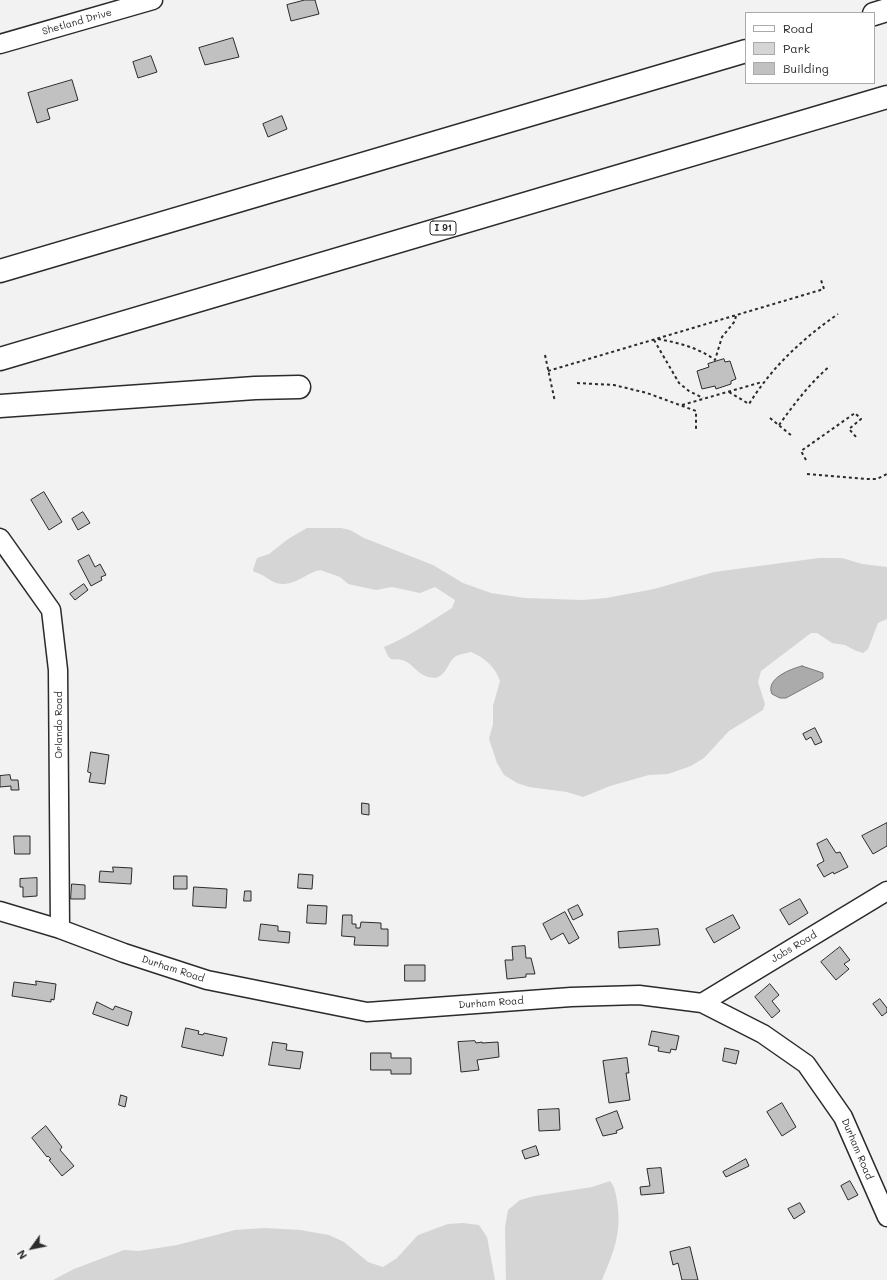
<!DOCTYPE html>
<style>
body{margin:0}
#map{position:relative;width:887px;height:1280px;overflow:hidden;background:#f2f2f2;font-family:Mali,sans-serif}
canvas{display:block}
.legend{position:absolute;left:745px;top:12px;width:130px;height:72px;box-sizing:border-box;background:#fff;border:1px solid #aaa;margin:0;padding:5px 7px;list-style:none;font-size:12px;color:#2b2b2b}
.legend li{display:flex;align-items:center;gap:8px;height:20px}
.legend b{width:20px;border:1px solid #aaa}
.north{position:absolute;left:12px;top:1228px;width:40px;height:40px;-webkit-text-stroke:3px #fff;paint-order:stroke;rotate:237deg;font-size:11px;font-weight:700;line-height:16px;text-align:center;color:#2b2b2b}
.north::after{content:'';display:block;margin:auto;width:14px;height:18px;background:#2b2b2b;clip-path:polygon(50% 0,100% 100%,50% 72%,0 100%)}
</style>
<div id="map">
<canvas width="887" height="1280"></canvas>
<ul class="legend">
<li><b style="height:5px;background:#fff"></b>Road</li>
<li><b style="height:11px;background:#d5d5d5"></b>Park</li>
<li><b style="height:11px;background:#c1c1c1"></b>Building</li>
</ul>
<div class="north">N</div>
</div>
<script>
const ctx = document.querySelector('canvas').getContext('2d');
ctx.lineJoin = 'round';
function paint(path, color) { ctx.fillStyle = color; ctx.fill(path, 'evenodd'); }
function stroke(path, color, width, dash) { ctx.strokeStyle = color; ctx.lineWidth = width; ctx.lineCap = dash ? 'butt' : 'round'; ctx.setLineDash(dash || []); ctx.stroke(path); }
function write(font, color, halo, rows, align = 'center') {
  ctx.font = font + ' Mali,sans-serif'; ctx.lineWidth = 4; ctx.setLineDash([]); ctx.textBaseline = 'middle'; ctx.strokeStyle = halo; ctx.fillStyle = color; for (const [text, x, y, turn = 0] of rows) {
    ctx.save(); ctx.translate(x, y); ctx.rotate((+turn || 0) * Math.PI / 180); ctx.textAlign = isNaN(turn) ? turn : align; if (halo) ctx.strokeText(text, 0, 0); ctx.fillText(text, 0, 0); ctx.restore();
  }
}
paint(new Path2D(`
 M307,528H341L350,530L364,538L433,565L463,583L491,593L525,598L583,600L606,598L654,589L714,572L819,558H842L862,564L887,567V619L878,623L868,649L863,653L854,650L845,645L832,643L817,633H811L761,671L758,682L765,704L763,710L729,731L704,758L691,766L668,774L649,775L610,786L583,797L567,792L529,787L517,783L504,775L497,763L489,739L493,724V706L500,681C496,668 484,657 471,652C467,653 460,654 456,656C446,663 446,682 428,677C418,674 412,664 405,661C392,656 391,666 384,647C408,637 430,622 452,608L455,600L435,587L420,593L392,587L376,590L348,584L340,577L320,570C305,573 294,588 276,583C268,580 264,574 254,572L253,570L257,558L269,554L288,539Z
 M610,1181C615,1187 616,1194 617,1201C622,1232 614,1252 602,1280H506L505,1227L508,1210L520,1200L535,1196L592,1187Z
 M463,1223L479,1225L487,1237L495,1280H53L74,1269L124,1250L139,1251L177,1245L235,1230L264,1228L300,1230L329,1235L344,1242L368,1262L383,1267L397,1258L418,1235L448,1224Z`), '#d5d5d5');
const water = new Path2D(`
 M802,666L823,673V678L786,698H780L772,694C765,679 790,669 802,666Z`);
paint(water, '#ababab');
stroke(water, '#787878', 1);
const building = new Path2D(`
 M305,0H315L319,14L291,21L287,5Z
 M233,38L239,57L205,65L199,48Z
 M151,56L157,72L138,78L133,62Z
 M72,80L78,100L47,109L50,119L37,123L28,93Z
 M282,116L287,129L268,137L263,124Z
 M724,359L725,362L730,361L736,379L731,381V384L716,389L715,386L702,389L697,371L709,367L708,364Z
 M44,492L62,522L49,530L31,500Z
 M83,512L90,523L78,530L72,519Z
 M89,555L95,567L100,564L106,575L101,577L102,580L91,586L78,561Z
 M84,584L88,590L75,600L70,594Z
 M815,728L822,742L815,745L811,737L806,740L803,734Z
 M91,752L109,755L105,784L89,782L91,773L88,772Z
 M10,775L11,780H18L19,790H11V786L0,787V776Z
 M362,803L369,804V815L362,814Z
 M887,823V846L873,854L862,836Z
 M14,836H30V854H15Z
 M827,839L836,853L840,852L848,867L834,874L833,872L824,877L817,865L824,861L817,844Z
 M113,867L132,868L131,884L99,882L100,871L113,872Z
 M299,874L313,875L312,889L298,888Z
 M174,876H187V889H174Z
 M37,878V896L23,897V887H20V879Z
 M72,884L85,885V899H71Z
 M194,887L227,889L226,908L193,906Z
 M245,891H251V901H244Z
 M800,899L808,913L789,925L780,910Z
 M308,905L327,906L326,924L307,923Z
 M578,905L583,915L573,920L568,910Z
 M565,912L579,938L569,944L563,933L551,940L543,924Z
 M343,915H352V924H356V928H360L361,922L381,923V929H388V946L354,945L355,937L342,936Z
 M733,915L740,928L714,943L706,929Z
 M261,924L278,926V931L290,932L289,943L259,940Z
 M658,929L660,945L619,948L618,932Z
 M525,946L526,958H531L535,974H526V977L507,979L505,960H513L512,947Z
 M840,947L850,960L844,964L849,969L836,980L821,962Z
 M405,965H425V981H405Z
 M36,981L56,984L54,1000L51,999V1002L12,996L14,982L36,985Z
 M770,984L779,995L772,1001L780,1011L772,1018L755,997Z
 M880,999L887,1008V1012L882,1016L873,1004Z
 M97,1002L113,1010L115,1006L132,1012L128,1026L93,1014Z
 M186,1028L199,1031L198,1034L203,1035L204,1033L227,1038L223,1056L182,1047Z
 M652,1031L679,1036L676,1050L671,1049L670,1053L658,1051L659,1047L649,1045Z
 M475,1041L476,1043L482,1042V1043L498,1042L499,1057L477,1060L479,1070L461,1072L458,1042Z
 M273,1042L287,1044L286,1050L303,1052L300,1069L269,1065Z
 M725,1048L739,1051L736,1064L723,1061Z
 M371,1053H391V1058H411V1074H391V1070H371Z
 M627,1058L629,1073H626L630,1100L609,1103L603,1061Z
 M121,1095L127,1097L125,1107L119,1105Z
 M782,1103L796,1127L782,1136L767,1112Z
 M559,1109L560,1130L539,1131L538,1110Z
 M617,1111L623,1128L616,1131L617,1133L603,1136L596,1119Z
 M46,1126L62,1147L60,1150L74,1166L62,1176L49,1160L51,1159L48,1156L47,1157L32,1138Z
 M536,1146L539,1155L525,1159L522,1151Z
 M746,1159L749,1166L726,1177L723,1172Z
 M661,1168L664,1193L641,1195L640,1187L650,1186L647,1169Z
 M850,1181L858,1195L848,1200L841,1186Z
 M800,1203L805,1212L794,1219L788,1209Z
 M690,1247L698,1280H682L678,1263L673,1265L670,1252Z`);
paint(building, '#c1c1c1');
stroke(building, '#2b2b2b', 1);
const minor = new Path2D(`
 M0,44L153,0
 M0,538L51,610L58,670L60,929
 M0,911L60,929L124,953L207,980L367,1012L571,997L639,995L702,1003L763,1034L806,1064L843,1117L887,1217
 M702,1003L887,891`);
const highway = new Path2D(`
 M874,14L887,10
 M0,271L746,51
 M0,359L887,97
 M0,406L255,388L299,387`);
stroke(minor, '#2b2b2b', 21);
stroke(highway, '#2b2b2b', 25);
stroke(new Path2D(`
 M658,339C679,343 697,347 715,360L722,337L735,321L736,315
 M654,340L679,383L689,391L703,398
 M545,355L555,402
 M548,371L824,289L821,280
 M577,383L614,385L647,393L696,411V431
 M729,392L749,404C772,367 802,339 838,314
 M682,405L762,382
 M770,418L792,436
 M779,425C795,403 810,383 830,366
 M806,460L801,451L855,413L861,419L849,429L856,437
 M807,474L868,479H877L887,474`), '#2b2b2b', 2, [3, 3]);
stroke(minor, '#fff', 18);
stroke(highway, '#fff', 22);
for (const [x, y, w] of [
 [443,228,26]
]) { const box = new Path2D(); box.roundRect(x - w / 2, y - 7, w, 14, 3); ctx.fillStyle = '#fff'; ctx.fill(box); stroke(box, '#2b2b2b', 1); }
write('bold 9px', '#2b2b2b', null, [
 ["I 91",443,228]
]);
write('10px', '#2b2b2b', '#fff', [
 ["Shetland Drive",77,22,-16],
 ["Orlando Road",59,725,-90],
 ["Jobs Road",794,947,-31],
 ["Durham Road",173,969,18],
 ["Durham Road",491,1003,-4],
 ["Durham Road",857,1149,67]
]);
</script>
